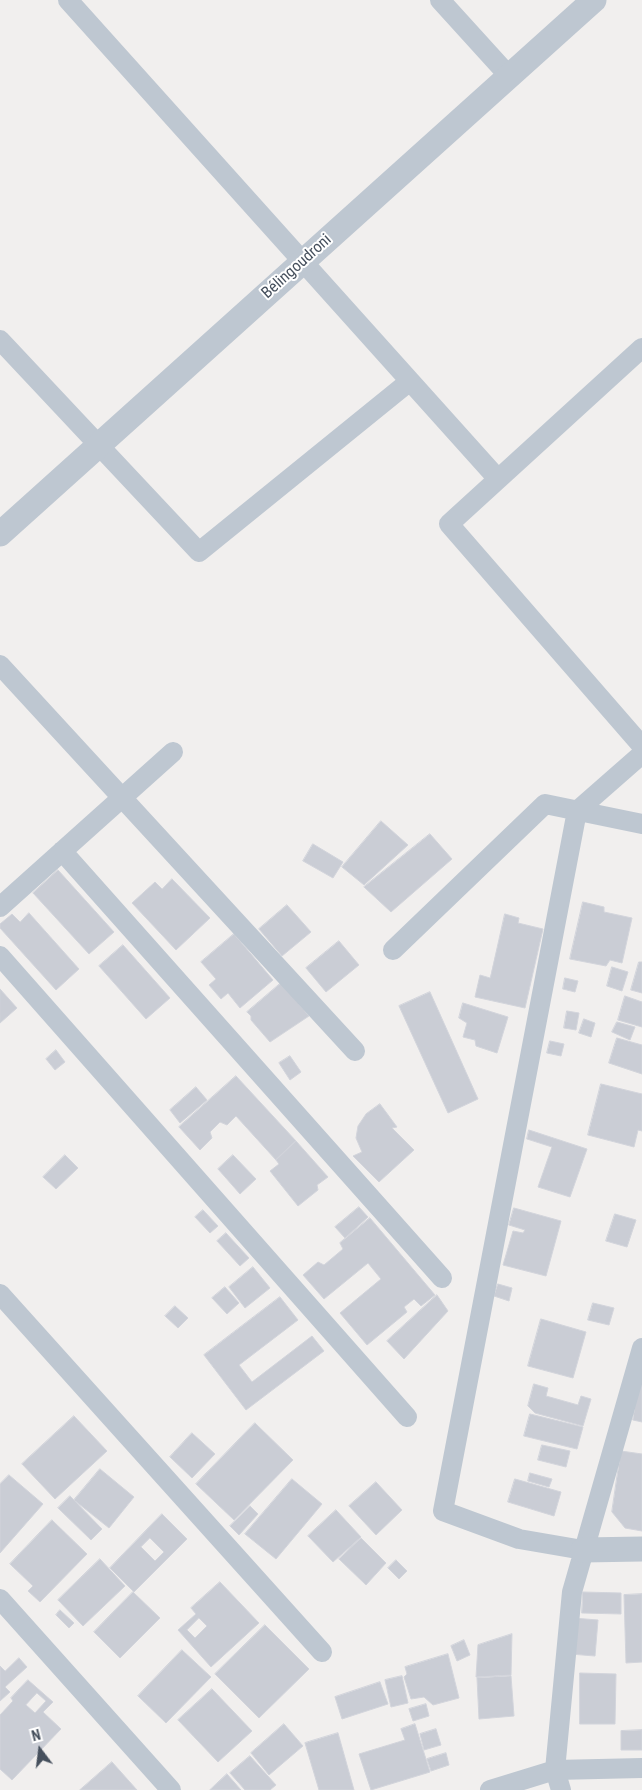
<!DOCTYPE html>
<meta charset="utf-8">
<style>
body{margin:0}
#map{position:relative;width:642px;height:1790px;overflow:hidden;background:#f1efee;font-family:"Roboto Condensed",sans-serif}
canvas{display:block}
.north{position:absolute;left:15px;top:1725px;width:50px;height:50px;-webkit-text-stroke:4px #fff;paint-order:stroke;rotate:345deg;font-size:14px;font-weight:700;line-height:20px;text-align:center;color:#46505d}
.north::after{content:'';display:block;margin:auto;width:18px;height:22px;background:#46505d;clip-path:polygon(50% 0,100% 100%,50% 72%,0 100%)}
</style>
<div id="map">
<canvas width="642" height="1790"></canvas>
<div class="north">N</div>
</div>
<script>
const ctx = document.querySelector('canvas').getContext('2d');
ctx.lineJoin = 'round';
function paint(path, color) { ctx.fillStyle = color; ctx.fill(path, 'evenodd'); }
function stroke(path, color, width, dash) { ctx.strokeStyle = color; ctx.lineWidth = width; ctx.lineCap = dash ? 'butt' : 'round'; ctx.setLineDash(dash || []); ctx.stroke(path); }
function write(font, color, halo, rows, align = 'center') {
  ctx.font = font + ' "Roboto Condensed",sans-serif'; ctx.lineWidth = 4; ctx.setLineDash([]); ctx.textBaseline = 'middle'; ctx.strokeStyle = halo; ctx.fillStyle = color; for (const [text, x, y, turn = 0] of rows) {
    ctx.save(); ctx.translate(x, y); ctx.rotate((+turn || 0) * Math.PI / 180); ctx.textAlign = isNaN(turn) ? turn : align; if (halo) ctx.strokeText(text, 0, 0); ctx.fillText(text, 0, 0); ctx.restore();
  }
}
const building = new Path2D(`
 M381,821L408,845L364,885L342,867Z
 M430,834L452,859L391,912L364,887Z
 M313,844L343,862L333,878L303,861Z
 M58,870L114,932L89,954L33,893Z
 M172,879L210,918L176,950L132,903L155,882L162,889Z
 M583,902L604,907V912L632,918L622,963L610,960L606,966L570,959Z
 M287,905L311,932L282,956L259,929Z
 M29,913L79,969L56,990L0,928V924L12,914L20,922Z
 M505,914L519,918L518,923L543,929L525,1008L475,997L480,975L490,978Z
 M234,934L273,980L240,1008L228,993L221,999L209,985L216,979L201,962Z
 M339,941L359,965L326,992L306,968Z
 M123,945L170,998L146,1019L99,966Z
 M639,962H642V993L631,990Z
 M612,967L628,972L622,991L607,986Z
 M565,978L578,981L575,992L563,989Z
 M281,983L309,1016L270,1042L251,1020V1016L247,1012Z
 M0,989L17,1008L0,1023Z
 M430,992L478,1099L448,1113L399,1006Z
 M625,996L642,1002V1027L618,1020Z
 M463,1003L508,1017L497,1053L476,1046L475,1040L463,1037L467,1023L459,1018Z
 M567,1011L579,1013L576,1030L564,1028Z
 M584,1019L595,1023L591,1037L579,1033Z
 M617,1022L635,1027L630,1040L612,1032Z
 M617,1038L642,1045V1074L609,1063Z
 M550,1041L564,1044L561,1056L547,1053Z
 M56,1050L65,1062L55,1070L46,1059Z
 M290,1056L301,1072L290,1080L279,1063Z
 M236,1076L296,1141L276,1160L236,1116L227,1125L220,1122L210,1132L212,1138L200,1150L179,1127Z
 M601,1084L642,1094V1131L638,1130L634,1147L588,1135Z
 M196,1087L207,1100L180,1123L170,1110Z
 M380,1104L397,1127L392,1128L414,1150L379,1182L353,1156L362,1152L356,1138L358,1126L366,1114Z
 M529,1130L587,1149L570,1197L538,1187L552,1147L527,1139Z
 M296,1141L328,1177L317,1185L318,1190L298,1206L270,1171L279,1164L276,1160Z
 M65,1155L78,1168L56,1189L43,1177Z
 M233,1155L256,1179L240,1194L218,1169Z
 M359,1207L368,1217L345,1238L335,1227Z
 M514,1208L561,1221L546,1276L503,1265L513,1231L523,1233L525,1230L509,1225Z
 M203,1210L218,1226L210,1233L195,1217Z
 M615,1214L636,1220L627,1247L606,1241Z
 M370,1218L435,1295L421,1306L414,1299L404,1307L407,1312L367,1345L340,1313L381,1279L368,1263L324,1299L303,1275L318,1262L324,1265L343,1249L340,1243Z
 M226,1233L249,1258L240,1266L217,1241Z
 M253,1267L270,1288L245,1308L229,1287Z
 M498,1284L512,1288L509,1301L494,1296Z
 M225,1287L239,1303L227,1314L212,1298Z
 M437,1295L448,1311L404,1359L387,1341Z
 M280,1297L298,1320L239,1365L252,1382L312,1336L324,1351L246,1410L204,1355Z
 M593,1303L614,1308L609,1325L588,1320Z
 M175,1306L188,1318L178,1328L165,1316Z
 M541,1319L586,1332L573,1378L528,1366Z
 M640,1372H642V1422L633,1420Z
 M534,1384L548,1388L546,1396L578,1405L581,1396L591,1399L583,1426L535,1413L528,1406Z
 M530,1414L583,1427L577,1449L524,1436Z
 M74,1416L107,1451L55,1499L22,1464Z
 M255,1423L293,1460L234,1520L196,1484Z
 M192,1433L215,1454L192,1478L170,1457Z
 M542,1445L570,1451L566,1467L538,1460Z
 M621,1451L642,1454V1531L625,1528L612,1512Z
 M100,1469L134,1497L109,1528L74,1500Z
 M530,1473L552,1479L549,1487L528,1481Z
 M9,1475L43,1504L0,1553V1484Z
 M292,1479L322,1504L276,1559L245,1534Z
 M515,1479L561,1492L554,1516L508,1502Z
 M376,1482L402,1510L376,1535L349,1506Z
 M70,1496L102,1529L91,1540L58,1508Z
 M250,1506L258,1514L239,1535L230,1526Z
 M336,1510L361,1537L333,1562L308,1536Z
 M162,1514L187,1539L134,1592L110,1568ZM150,1538L164,1552L155,1561L141,1547Z
 M52,1520L87,1554L40,1602L28,1591L33,1586L10,1564Z
 M361,1538L386,1563L366,1585L339,1559Z
 M100,1559L125,1586L83,1626L58,1600Z
 M396,1560L407,1571L399,1579L388,1568Z
 M220,1582L259,1623L211,1667L178,1630L196,1614L191,1608ZM199,1618L207,1626L195,1638L187,1630Z
 M133,1592L160,1618L120,1658L94,1632Z
 M583,1592L621,1593V1614L582,1613Z
 M642,1594V1662L626,1663L624,1595Z
 M60,1610L74,1623L69,1628L56,1615Z
 M573,1618L598,1620L595,1656L570,1654Z
 M265,1625L309,1669L259,1718L215,1674Z
 M512,1634L511,1675L476,1677L478,1645Z
 M464,1640L470,1655L457,1661L451,1646Z
 M182,1650L211,1677L166,1723L138,1696Z
 M448,1654L459,1698L433,1705L424,1697L411,1699L404,1677L407,1674L405,1667Z
 M19,1658L27,1667L5,1687L10,1692L0,1701V1666L5,1671Z
 M580,1673L616,1674L615,1724H580Z
 M402,1676L408,1703L391,1707L385,1680Z
 M511,1676L514,1716L479,1719L477,1678Z
 M28,1680L53,1702L43,1712L61,1729L12,1780L0,1769V1715L13,1701L11,1698ZM37,1693L46,1701L35,1713L26,1705Z
 M380,1682L388,1704L342,1719L335,1697Z
 M212,1689L252,1731L218,1762L178,1720Z
 M426,1704L429,1716L413,1721L409,1709Z
 M284,1724L303,1746L269,1775L251,1753Z
 M415,1724L430,1772L371,1790L359,1754L405,1740L401,1729Z
 M436,1729L441,1745L424,1750L420,1734Z
 M642,1730V1750H621V1731Z
 M338,1733L354,1790H319L305,1743Z
 M446,1753L449,1765L431,1771L427,1759Z
 M250,1756L276,1785L270,1790H245L230,1773Z
 M112,1762L137,1790H80Z
 M227,1774L241,1790H210Z`);
paint(building, '#cacdd5');
stroke(building, '#d2d4db', 1);
stroke(new Path2D(`
 M68,0L498,479
 M440,0L509,76
 M0,340L199,552L410,381
 M642,348L449,524L642,746
 M0,665L355,1051
 M62,851L442,1278
 M0,907L173,752
 M393,950L545,804L642,824
 M0,956L407,1417
 M0,1294L322,1652
 M583,1550L519,1539L443,1511L577,811L642,754
 M0,1599L171,1790
 M490,1790L555,1770L642,1768
 M561,1790L555,1770L572,1592L642,1348`), '#bec7d1', 20);
stroke(new Path2D(`
 M0,534L594,0
 M583,1550L642,1549`), '#bec7d1', 25);
write('16px', '#46505d', '#fff', [
 ["Bélingoudroni",297,267,-42]
]);
</script>
